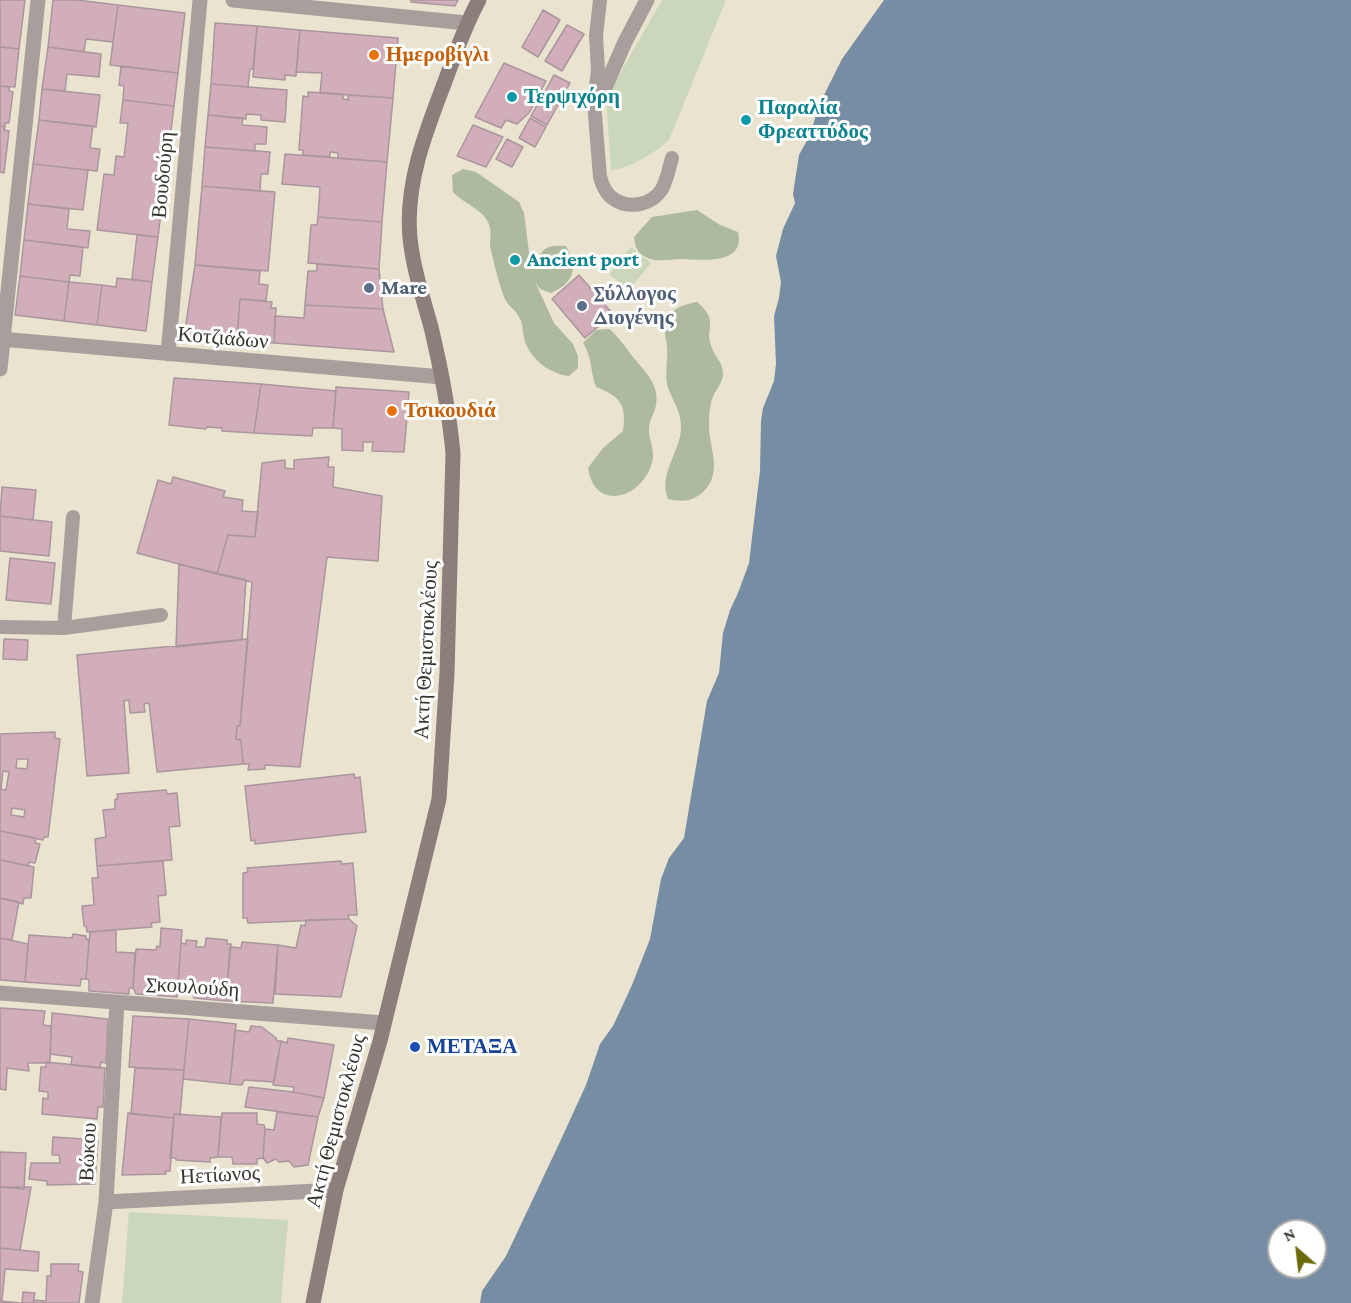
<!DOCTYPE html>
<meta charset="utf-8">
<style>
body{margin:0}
#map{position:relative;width:1351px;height:1303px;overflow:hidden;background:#e9e3d0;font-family:"Crimson Pro",serif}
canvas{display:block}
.north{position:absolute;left:1267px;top:1219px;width:60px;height:60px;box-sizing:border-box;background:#fff;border:2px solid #afaeab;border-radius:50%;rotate:332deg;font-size:16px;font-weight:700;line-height:24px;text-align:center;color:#37342d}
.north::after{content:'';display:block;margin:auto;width:21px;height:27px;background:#6b6b0a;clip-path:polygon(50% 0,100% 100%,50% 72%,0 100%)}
</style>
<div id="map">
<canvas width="1351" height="1303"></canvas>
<div class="north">N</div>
</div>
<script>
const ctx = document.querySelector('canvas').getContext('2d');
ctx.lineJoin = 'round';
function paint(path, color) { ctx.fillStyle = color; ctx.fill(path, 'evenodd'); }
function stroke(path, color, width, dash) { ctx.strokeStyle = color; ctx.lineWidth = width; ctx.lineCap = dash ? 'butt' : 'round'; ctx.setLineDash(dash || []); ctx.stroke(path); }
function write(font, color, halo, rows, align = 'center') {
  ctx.font = font + ' "Crimson Pro",serif'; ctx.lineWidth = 6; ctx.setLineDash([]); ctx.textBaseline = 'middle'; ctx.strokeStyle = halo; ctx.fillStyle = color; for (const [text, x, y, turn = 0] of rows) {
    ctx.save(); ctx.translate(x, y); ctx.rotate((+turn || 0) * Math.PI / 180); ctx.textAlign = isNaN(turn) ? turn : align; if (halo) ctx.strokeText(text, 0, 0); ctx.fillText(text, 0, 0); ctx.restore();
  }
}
paint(new Path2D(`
 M662,0H726L669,140C657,152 628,169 611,170L606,98Z
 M631,247L651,263L629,290L609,274Z
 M129,1212L288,1220L281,1303H122Z`), '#cad7bb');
paint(new Path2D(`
 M463,169L476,172L519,202L524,213L531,268C543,251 542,244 566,246C579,267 574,283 551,293L540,289L535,282L554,323L573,344L578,356V368L569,376C551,374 533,361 526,344C522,335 524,325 519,317C516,310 508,306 505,299C501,291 491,253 490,245C490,237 492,230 488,222C482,209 463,203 453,192L452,175Z
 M697,210L720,225L738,232C746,265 702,260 682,259C668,259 653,264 641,254C636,250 635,244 634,237L652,217Z
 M697,302C721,322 703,328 712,348C715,357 723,363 723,373C723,382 718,387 714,394C710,403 709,412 709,421C707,445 725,471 703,492C692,502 682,502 668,499C658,474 680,453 681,428C682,411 671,399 667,384C665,371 668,359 667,347C667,342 665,338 665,333C664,312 679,305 697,302Z
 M609,329C619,337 625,347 633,357C644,371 660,384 656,405C655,412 650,419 649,427C648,440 656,450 652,463C642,498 595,513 588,468L603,448L623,431C627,405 620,396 596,387C590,370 593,360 583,343L596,330Z`), '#adba9d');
paint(new Path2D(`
 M884,0H1351V1303H480L482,1291L506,1256L558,1146L586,1085L600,1044L613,1026L632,985L650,939L661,879L669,858L684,838L707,701L719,673L723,633L730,610L738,593L749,563L760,471L761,421L763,408L774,381L776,364L774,316L779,298L781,282L776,256L783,229L795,203L793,194L799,155L810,135L819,105L842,59ZM1279,1231H1315V1267H1279Z`), '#778da4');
const building = new Path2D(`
 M0,0H25L19,49L0,47Z
 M53,0H77L118,5L113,42L86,39L84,52L48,47Z
 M411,0H458L455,6L411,2Z
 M118,5L185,13L178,73L110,65Z
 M543,10L560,20L538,57L522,47Z
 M215,23L257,26L253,69H250L248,87L211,84Z
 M567,25L584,34L562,71L545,61Z
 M257,26L300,30L296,76L285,75V80L253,77Z
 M300,30L398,38L393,98L320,93L322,73L296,72Z
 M0,47L19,49L15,87L0,86Z
 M48,47L101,54L99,77L67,74L65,91L42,89Z
 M504,63L546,81L529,113L517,124L506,120L501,128L475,117Z
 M121,66L178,73L174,106L123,100L124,86L119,85Z
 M554,75L570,83L559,103L543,95Z
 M211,84L287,90L285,122L261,120V115L246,114V119L208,115Z
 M0,86L9,87V91L13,92L9,123H5V127L0,126Z
 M42,89L100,95L96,127L39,120Z
 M308,92L343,94V99L348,100V95L393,98L387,162L338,158V153L330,152V157L303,155V150H299L303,96L308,97Z
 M542,96L558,105L547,125L531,116Z
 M123,100L174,106L158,237L97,230L104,174L114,175L116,156L124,157L128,123H120Z
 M208,115L243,118L242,125L267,127L266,144H255V151L205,147Z
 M530,118L546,127L535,147L519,138Z
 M39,120L93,126L90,148L100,149L97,171L33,164Z
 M473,125L503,137L486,167L457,156Z
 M0,126L5,127L4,130L9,131L4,173L0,172Z
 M507,139L523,147L512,167L496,159Z
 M205,147L270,152L268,174H261L260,191L202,186Z
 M285,154L387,162L382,222L318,217L320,187L282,184Z
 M33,164L88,170L83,210L28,204Z
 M202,186L275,192L268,271L195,265Z
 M28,204L69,209L67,229L90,231L88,248L24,240Z
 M318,217L382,222L379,269L308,263L311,225H317Z
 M137,235L158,237L152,282L132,279Z
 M24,240L83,247L80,276L70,275L69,282L20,276Z
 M317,264L379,269L383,309L305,305L308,271H317Z
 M195,265L260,271L259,284L268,285L266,301L240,299L237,340L184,336Z
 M579,275L613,314L585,338L552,299Z
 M20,276L69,282L64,321L15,315Z
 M117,278L152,282L146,331L97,325L102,285L116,287Z
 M69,282L102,285L97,325L64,321Z
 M240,299L272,302L271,308H276L274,343L237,340Z
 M305,305L383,309L394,352L274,343L275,316L304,318Z
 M174,378L261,384L254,433L222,431V428L207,427L206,429L169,425Z
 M261,384L336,391L333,428H313L312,436L254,433Z
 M336,387L409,392L404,452L372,451L373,442H363V451L342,450V429L333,428Z
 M329,457L328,467H334L333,487L382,496L378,561L327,557L300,767L265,765V769L248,770L249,764H243L241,740L236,739L237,726H240L252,582L217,574L228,535L255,537L262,463L285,460V468L294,469V460Z
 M173,477L225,491L223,497L243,500L242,511L258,512L255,537L228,535L217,574L137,553L158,480L171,484Z
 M2,487L36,490L33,520L0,516Z
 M0,516L52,522L49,556L0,551Z
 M10,558L55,563L51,604L6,600Z
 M179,564L246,580L242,640L176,647Z
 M4,639L28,640L27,660L3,659Z
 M248,639L240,726H237L236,739L241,740L243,764L157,772L149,703L144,704L145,712L130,713L129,700L124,701L129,773L87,776L77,655Z
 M55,732V738L60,739L48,837H44L43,840L0,831V734ZM17,759H28L27,769L16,768ZM3,771L9,772L6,790L1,789ZM12,808L25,810L24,817L11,815Z
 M354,774L355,778L360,777L366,832L255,844V840L251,841L245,786Z
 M166,790L167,794L177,793L180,826L169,827L172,860L97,866L95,839L106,837L103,810L115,809V799H118L117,794Z
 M0,831L36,838L35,843L40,844L35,863L29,862L28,866L0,860Z
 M0,860L34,867L31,898H24L23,904L0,898Z
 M163,861L166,895L158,896L160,922L151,923L152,927L87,932L86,926H84L82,906L94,905L92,878H98L97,866Z
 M341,861L342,864L353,863L357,915H348L349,919L248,923L247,918H243V873L248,872L247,868Z
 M0,898L19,902L12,940L0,938Z
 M349,919L357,926L341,997L275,994L278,945L296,948L301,925L305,926L306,920Z
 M161,928L182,930L177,997L136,994L133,988L136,949L156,950L157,946L160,947Z
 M116,930V952L135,953L133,988H129V994L89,991V980L86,979L90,932Z
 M73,934L86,936V939L89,940L86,979H81L80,986L25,982L29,935L72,938Z
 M0,938L28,944L25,982L0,980Z
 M206,938L227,940V944H231L226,1001L194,998V995L177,994L181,943L186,944V940L197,941L196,947H205Z
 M242,942L278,945L273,1003L226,1001L230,947L241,948Z
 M0,1008L45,1011L43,1025L51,1026L50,1063H28L29,1071L7,1068L6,1090L0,1089Z
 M52,1013L108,1019L106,1063L101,1062L100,1068L71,1065L72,1057L50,1054Z
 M133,1016L189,1019L184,1070L129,1067Z
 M189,1019L236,1024L230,1084L183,1079Z
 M251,1026L262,1027L276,1038L277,1041H281L274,1082L244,1080L242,1085L230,1084L235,1030L249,1032Z
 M288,1038L334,1045L324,1098L293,1092L294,1087L273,1085L281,1041L287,1043Z
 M46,1062L105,1068L103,1107H98L97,1119L42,1114L43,1098L48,1099V1092L39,1091L41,1067H46Z
 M135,1068L184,1070L180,1115L174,1114V1118L131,1114Z
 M249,1087L293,1092L324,1098L318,1117L245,1107Z
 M277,1112L318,1117L308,1165L294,1167L289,1161L279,1162L276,1159L267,1163L263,1158L265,1129L274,1130Z
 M128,1113L174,1118L170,1171H165L166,1174L122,1175Z
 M222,1113H257V1124L264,1125L265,1129L263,1158L257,1159V1164H233L232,1157H218Z
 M174,1114L221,1117L218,1157L210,1158V1162L176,1160V1158H170Z
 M53,1137L98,1140L95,1184L47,1185V1181L29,1179L31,1163H60L59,1155H52Z
 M0,1152L26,1153L24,1189L0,1187Z
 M0,1187H31L20,1250L0,1248Z
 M0,1248L39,1252L38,1271L5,1269L2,1301H0Z
 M51,1264H79L78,1271L83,1272L79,1303H33L34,1300L46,1301L47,1276H51Z
 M23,1292L35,1293L33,1303H0V1301L22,1303Z`);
paint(building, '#d1aeb9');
stroke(building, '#ab969d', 1.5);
stroke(new Path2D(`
 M600,0L596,36L598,70L594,102L600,177C602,184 605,192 611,197C627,210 651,206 662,189C667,180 669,168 672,158
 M0,627L64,628L73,517
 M64,628L161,615`), '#a89f9d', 14);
stroke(new Path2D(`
 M233,0L467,23
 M595,93L603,92L625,42L647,0
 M0,339L442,377
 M168,354L200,0
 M0,369L38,0
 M0,993L384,1023
 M106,1202L336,1190
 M92,1303L106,1202L117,1002`), '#a89f9d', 15);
stroke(new Path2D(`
 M313,1303L336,1190L380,1041L439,799L447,673L453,453C449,410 441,369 431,327C423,298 413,268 410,238C405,184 425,134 444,84C455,55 464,27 479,0`), '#8b7e7b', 15);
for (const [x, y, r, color] of [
 [374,55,6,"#e8710a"],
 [512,97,6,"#0f9aa8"],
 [746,120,6,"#0f9aa8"],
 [515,260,6,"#0f9aa8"],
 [369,288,6,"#5c6f8a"],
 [582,306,6,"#5c6f8a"],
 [392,411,6,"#e8710a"],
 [415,1047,6,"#1a4fb4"]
]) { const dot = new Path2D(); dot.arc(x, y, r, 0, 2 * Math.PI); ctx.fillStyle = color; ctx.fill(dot); stroke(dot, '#fff', 2); }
write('bold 21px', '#c56008', '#fff', [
 ["Ημεροβίγλι",386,55],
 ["Τσικουδιά",404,411]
], 'left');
write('bold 21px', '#0d838f', '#fff', [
 ["Τερψιχόρη",524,97],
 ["Παραλία",758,108],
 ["Φρεαττύδος",758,132],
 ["Ancient port",527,260]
], 'left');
write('21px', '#37342d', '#fff', [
 ["Βουδούρη",163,175,-85],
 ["Κοτζιάδων",223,338,5],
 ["Ακτή Θεμιστοκλέους",426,650,-87],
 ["Σκουλούδη",193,987,4],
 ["Ακτή Θεμιστοκλέους",336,1121,-75],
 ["Βώκου",88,1152,-87],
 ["Ηετίωνος",220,1175,-3]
]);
write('bold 21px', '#4e5e75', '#fff', [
 ["Mare",381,288],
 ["Σύλλογος",594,294],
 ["Διογένης",594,318]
], 'left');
write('bold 21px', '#164399', '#fff', [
 ["ΜΕΤΑΞΑ",427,1047]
], 'left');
</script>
